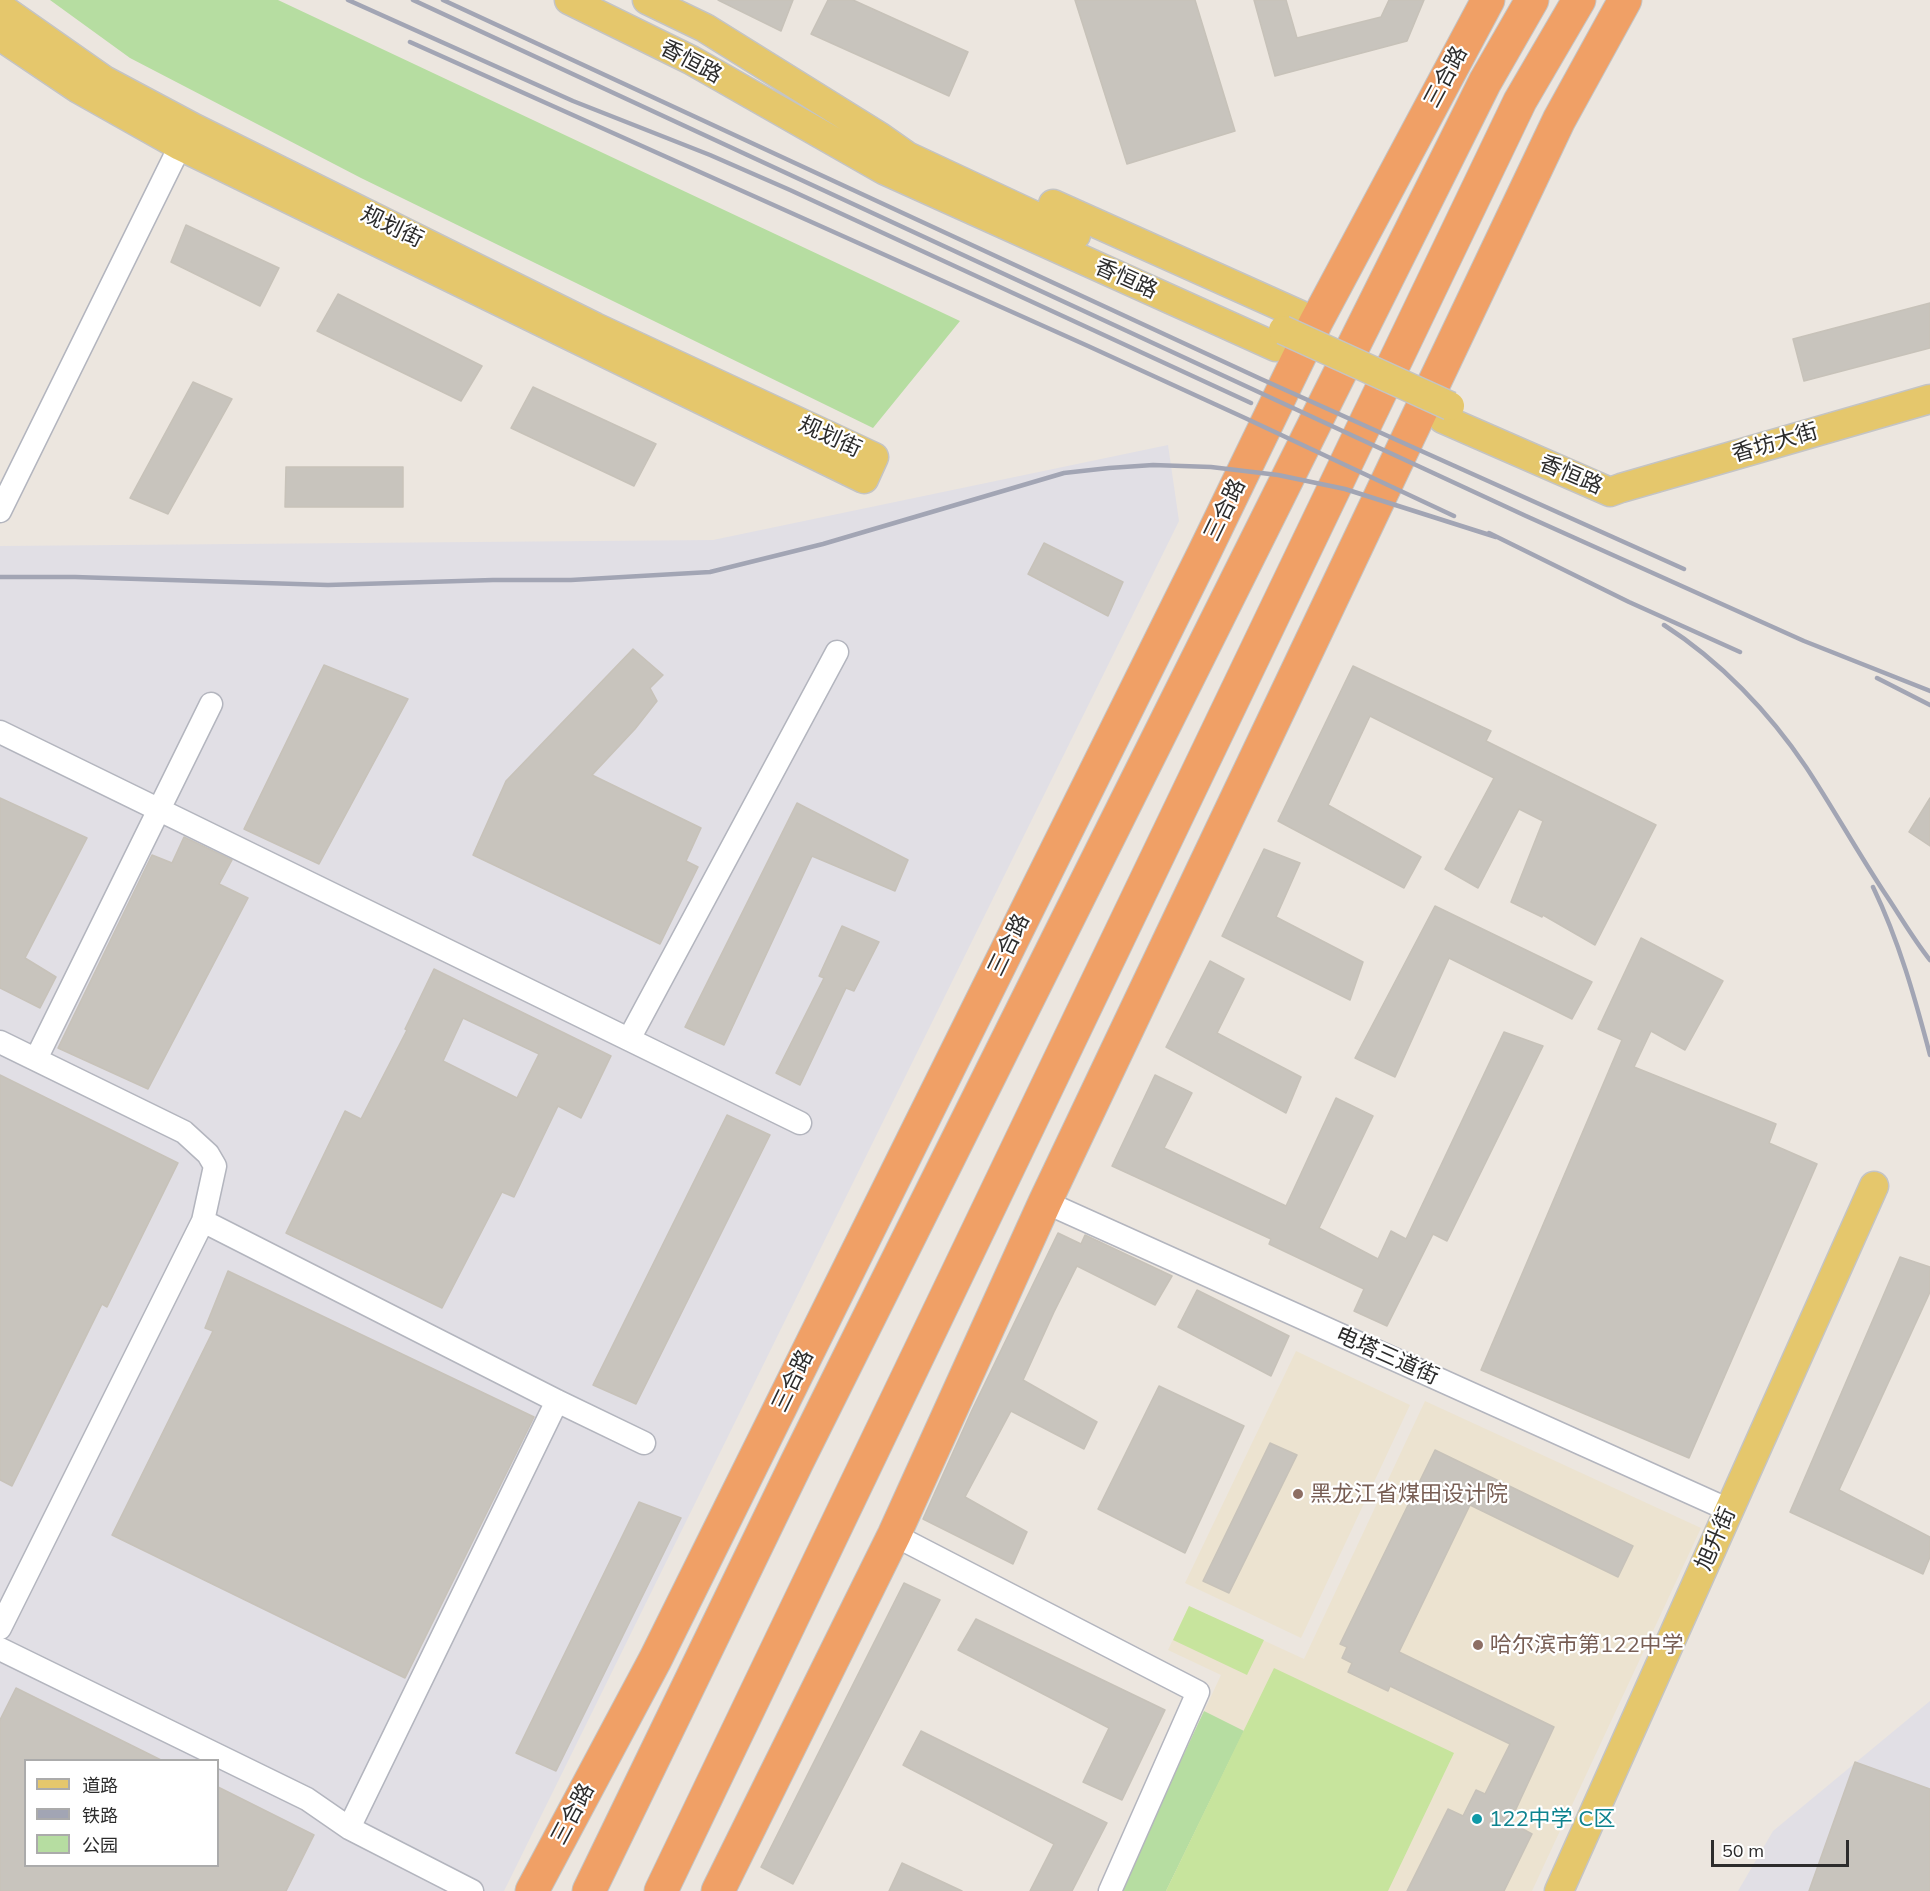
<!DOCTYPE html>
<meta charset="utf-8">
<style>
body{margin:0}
#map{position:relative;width:1930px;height:1891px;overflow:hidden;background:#ece6df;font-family:Mulish,"Noto Sans SC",sans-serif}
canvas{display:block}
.legend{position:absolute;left:24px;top:1759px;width:195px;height:108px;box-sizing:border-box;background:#fff;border:2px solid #ababab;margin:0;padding:8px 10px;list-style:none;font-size:18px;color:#2c2c2c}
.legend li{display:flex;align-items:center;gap:12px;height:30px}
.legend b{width:30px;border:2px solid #ababab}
.scale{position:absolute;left:1711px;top:1840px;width:138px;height:27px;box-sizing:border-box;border:3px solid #2c2c2c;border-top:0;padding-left:8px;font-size:18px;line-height:21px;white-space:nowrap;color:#2c2c2c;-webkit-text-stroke:4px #fff;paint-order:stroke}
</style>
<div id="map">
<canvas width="1930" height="1891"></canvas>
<ul class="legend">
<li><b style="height:8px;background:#e5c76c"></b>道路</li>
<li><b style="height:8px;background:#a2a5b4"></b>铁路</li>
<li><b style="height:16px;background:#b6dda1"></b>公园</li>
</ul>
<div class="scale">50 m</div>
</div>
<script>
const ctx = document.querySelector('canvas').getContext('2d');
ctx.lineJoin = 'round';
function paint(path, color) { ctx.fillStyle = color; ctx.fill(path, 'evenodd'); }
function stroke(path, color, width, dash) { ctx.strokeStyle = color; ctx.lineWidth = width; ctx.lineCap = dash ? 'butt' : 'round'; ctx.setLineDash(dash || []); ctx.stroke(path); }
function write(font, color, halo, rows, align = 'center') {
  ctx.font = font + ' Mulish,"Noto Sans SC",sans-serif'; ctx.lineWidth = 4.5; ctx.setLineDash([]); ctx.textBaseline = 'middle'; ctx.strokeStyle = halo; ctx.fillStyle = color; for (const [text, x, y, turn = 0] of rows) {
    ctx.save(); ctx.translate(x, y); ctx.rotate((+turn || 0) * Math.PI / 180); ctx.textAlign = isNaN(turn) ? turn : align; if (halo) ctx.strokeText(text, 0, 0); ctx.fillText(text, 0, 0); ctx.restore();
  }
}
paint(new Path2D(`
 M1168,445L1179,521L504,1891H0V546L713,540ZM26,1760H218V1866H26Z
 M1930,1701V1891H1738L1773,1831Z`), '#e1dfe5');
paint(new Path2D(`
 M1296,1351L1410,1405L1301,1638L1185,1583Z
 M1425,1401L1701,1528L1532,1891H1120L1221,1675L1168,1650L1189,1606L1304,1659Z`), '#ece3d0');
paint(new Path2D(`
 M50,0H278L960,321L873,428L361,178L130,58Z
 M1204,1711L1244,1731L1166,1891H1120Z`), '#b6dda1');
paint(new Path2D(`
 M1189,1606L1264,1640L1247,1675L1173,1640Z
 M1274,1668L1454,1753L1388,1891H1166Z`), '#c7e49d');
const building = new Path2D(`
 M718,0H793L781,31Z
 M828,0H853L968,52L949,96L811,34Z
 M1075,0H1195L1235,131L1127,164Z
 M1254,0H1286L1297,38L1381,17L1389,0H1424L1407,41L1275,76Z
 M186,225L279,268L260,306L171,262Z
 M338,294L482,366L461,401L317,331Z
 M1930,303V348L1804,381L1793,339Z
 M193,382L232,399L168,514L130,498Z
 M533,387L656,444L634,486L511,428Z
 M286,467H403V507H285Z
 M1044,543L1123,582L1108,616L1028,574Z
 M633,649L663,675L650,688L657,701L635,729L592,775L701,828L686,861L698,867L660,944L473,855L506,781Z
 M324,665L408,699L319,864L244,829Z
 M1353,666L1491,731L1486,741L1656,825L1595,945L1543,915L1542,917L1511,902L1543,821L1519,809L1478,888L1445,869L1494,778L1370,716L1328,805L1421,857L1404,888L1278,821Z
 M0,798L87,838L25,958L56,977L40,1008L0,988Z
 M1930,798V846L1909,832Z
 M797,803L908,860L895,891L812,856L724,1045L685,1027Z
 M184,837L232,860L219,884L248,898L148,1089L58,1048L152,855L172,863Z
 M1264,849L1300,863L1276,917L1363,962L1350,1000L1222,936Z
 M1435,906L1592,982L1572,1019L1449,958L1395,1077L1355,1058Z
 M842,926L879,942L854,991L846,988L800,1085L776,1073L824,978L819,976Z
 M1641,938L1723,981L1685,1050L1651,1031L1634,1067L1776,1124L1769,1143L1817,1164L1689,1458L1481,1370L1622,1040L1598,1029Z
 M1210,961L1244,979L1217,1033L1301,1077L1286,1113L1166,1047Z
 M434,969L611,1056L581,1118L558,1106L514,1197L502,1192L442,1308L286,1233L345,1111L361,1119L407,1030L405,1029ZM463,1018L539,1054L517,1098L443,1061Z
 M1504,1032L1543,1046L1447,1241L1433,1234L1387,1326L1354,1311L1364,1289L1269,1244L1271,1239L1112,1166L1155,1075L1192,1093L1164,1148L1286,1206L1336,1098L1373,1116L1319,1228L1378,1259L1391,1231L1406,1239Z
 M0,1075L178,1163L107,1307L102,1304L12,1486L0,1480Z
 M727,1115L770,1135L636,1404L593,1385Z
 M1058,1233L1081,1244L1085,1235L1172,1276L1155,1305L1077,1266L1054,1312L1023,1380L1097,1422L1084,1449L1011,1411L965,1497L1027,1532L1013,1564L923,1519L972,1410Z
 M1900,1257L1930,1267V1292L1839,1490L1930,1537V1557L1923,1574L1790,1512Z
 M228,1271L534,1417L405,1678L112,1535L213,1331L205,1328Z
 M1197,1290L1289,1336L1271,1376L1178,1327Z
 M1159,1386L1244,1426L1185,1553L1098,1509Z
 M1270,1443L1297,1455L1229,1593L1203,1581Z
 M1435,1450L1633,1546L1618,1577L1470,1505L1399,1652L1554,1727L1510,1822L1532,1834L1504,1891H1407L1448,1809L1463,1816L1476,1790L1485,1794L1510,1744L1390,1686L1388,1691L1348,1672L1352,1663L1342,1658L1347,1647L1340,1644Z
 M639,1502L681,1518L556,1771L516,1753Z
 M904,1583L940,1600L793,1884L761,1867Z
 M976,1619L1165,1710L1122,1800L1083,1782L1109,1728L958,1650Z
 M16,1688L163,1761H26V1866H218V1787L314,1835L286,1891H0V1720Z
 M921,1731L1107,1823L1072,1891H1030L1054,1844L903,1765Z
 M1855,1762L1930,1789V1891H1809Z
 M902,1863L962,1891H889Z`);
paint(building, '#c8c4bd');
stroke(building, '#c7c2b9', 1.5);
const minor = new Path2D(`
 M0,511L180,146
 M0,732L800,1123
 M629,1039L837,652
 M0,1042L184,1132L208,1154L215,1166L203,1221L0,1628
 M36,1059L211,704
 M1045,1202L1729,1510
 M203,1221L557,1401L644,1443
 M894,1535L1198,1692L1110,1891
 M0,1649L307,1799L349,1828L472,1891
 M349,1828L557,1401`);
const major = new Path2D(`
 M569,0L691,60L884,170L1276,347
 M647,0L705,28L880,137L907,156L1076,235
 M0,7L104,80L194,128L595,327L874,457L864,479L180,146L77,88L0,36
 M1053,204L1316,322
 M1443,419L1610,492L1621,488L1930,399
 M1559,1891L1874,1186`);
const highway = new Path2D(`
 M532,1891L655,1660L1204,553L1316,322L1488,0
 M589,1891L797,1462L1485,82L1532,0
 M661,1891L1520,101L1579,0
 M718,1891L894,1535L1045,1202L1559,120L1625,0`);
stroke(minor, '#b3b5be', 25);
stroke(major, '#c4c4c4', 31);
stroke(highway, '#c4c4c4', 35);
stroke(minor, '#fff', 22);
stroke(major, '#e5c76c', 28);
stroke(highway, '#f0a066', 33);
stroke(new Path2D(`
 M348,0L573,101L710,155L790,190L1251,403
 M413,0L1526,516L1804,641L1930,691
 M443,0L1261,379L1684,569
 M410,42L1088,346L1245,418L1454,516
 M1489,533L1629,602L1740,652
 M0,577H75L328,585L493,580H571L710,572L823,544L1064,473L1109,468L1153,465L1211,467L1278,475L1345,489L1496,537
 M1664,625C1720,661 1769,712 1806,767C1833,808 1857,851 1884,892C1899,914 1913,939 1930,960
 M1877,678L1930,705
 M1873,887C1899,941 1915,998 1930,1055`), '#a2a5b4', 4.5);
const majorBridge = new Path2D(`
 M1283,330L1450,406`);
stroke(majorBridge, '#c4c4c4', 31, []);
stroke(majorBridge, '#e5c76c', 28);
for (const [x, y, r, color] of [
 [1298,1494,6,"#8d6e63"],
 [1478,1645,6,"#8d6e63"],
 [1477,1819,6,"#0f9aa8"]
]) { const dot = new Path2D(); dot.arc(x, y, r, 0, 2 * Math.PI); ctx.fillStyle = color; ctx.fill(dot); stroke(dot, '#fff', 2); }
write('22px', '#2c2c2c', '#fff', [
 ["香恒路",691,62,28],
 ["三合路",1446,77,-62],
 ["规划街",392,227,26],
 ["香恒路",1126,279,24],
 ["规划街",830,437,25],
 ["香坊大街",1775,443,-16],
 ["香恒路",1571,475,23],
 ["三合路",1225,510,-64],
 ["三合路",1009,945,-64],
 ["电塔三道街",1387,1356,24],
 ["三合路",793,1381,-64],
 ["旭升街",1716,1539,-66],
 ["三合路",573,1814,-62]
]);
write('22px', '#785e54', '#fff', [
 ["黑龙江省煤田设计院",1310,1494],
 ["哈尔滨市第122中学",1490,1645]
], 'left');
write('22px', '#0d838f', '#fff', [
 ["122中学 C区",1489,1819]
], 'left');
</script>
